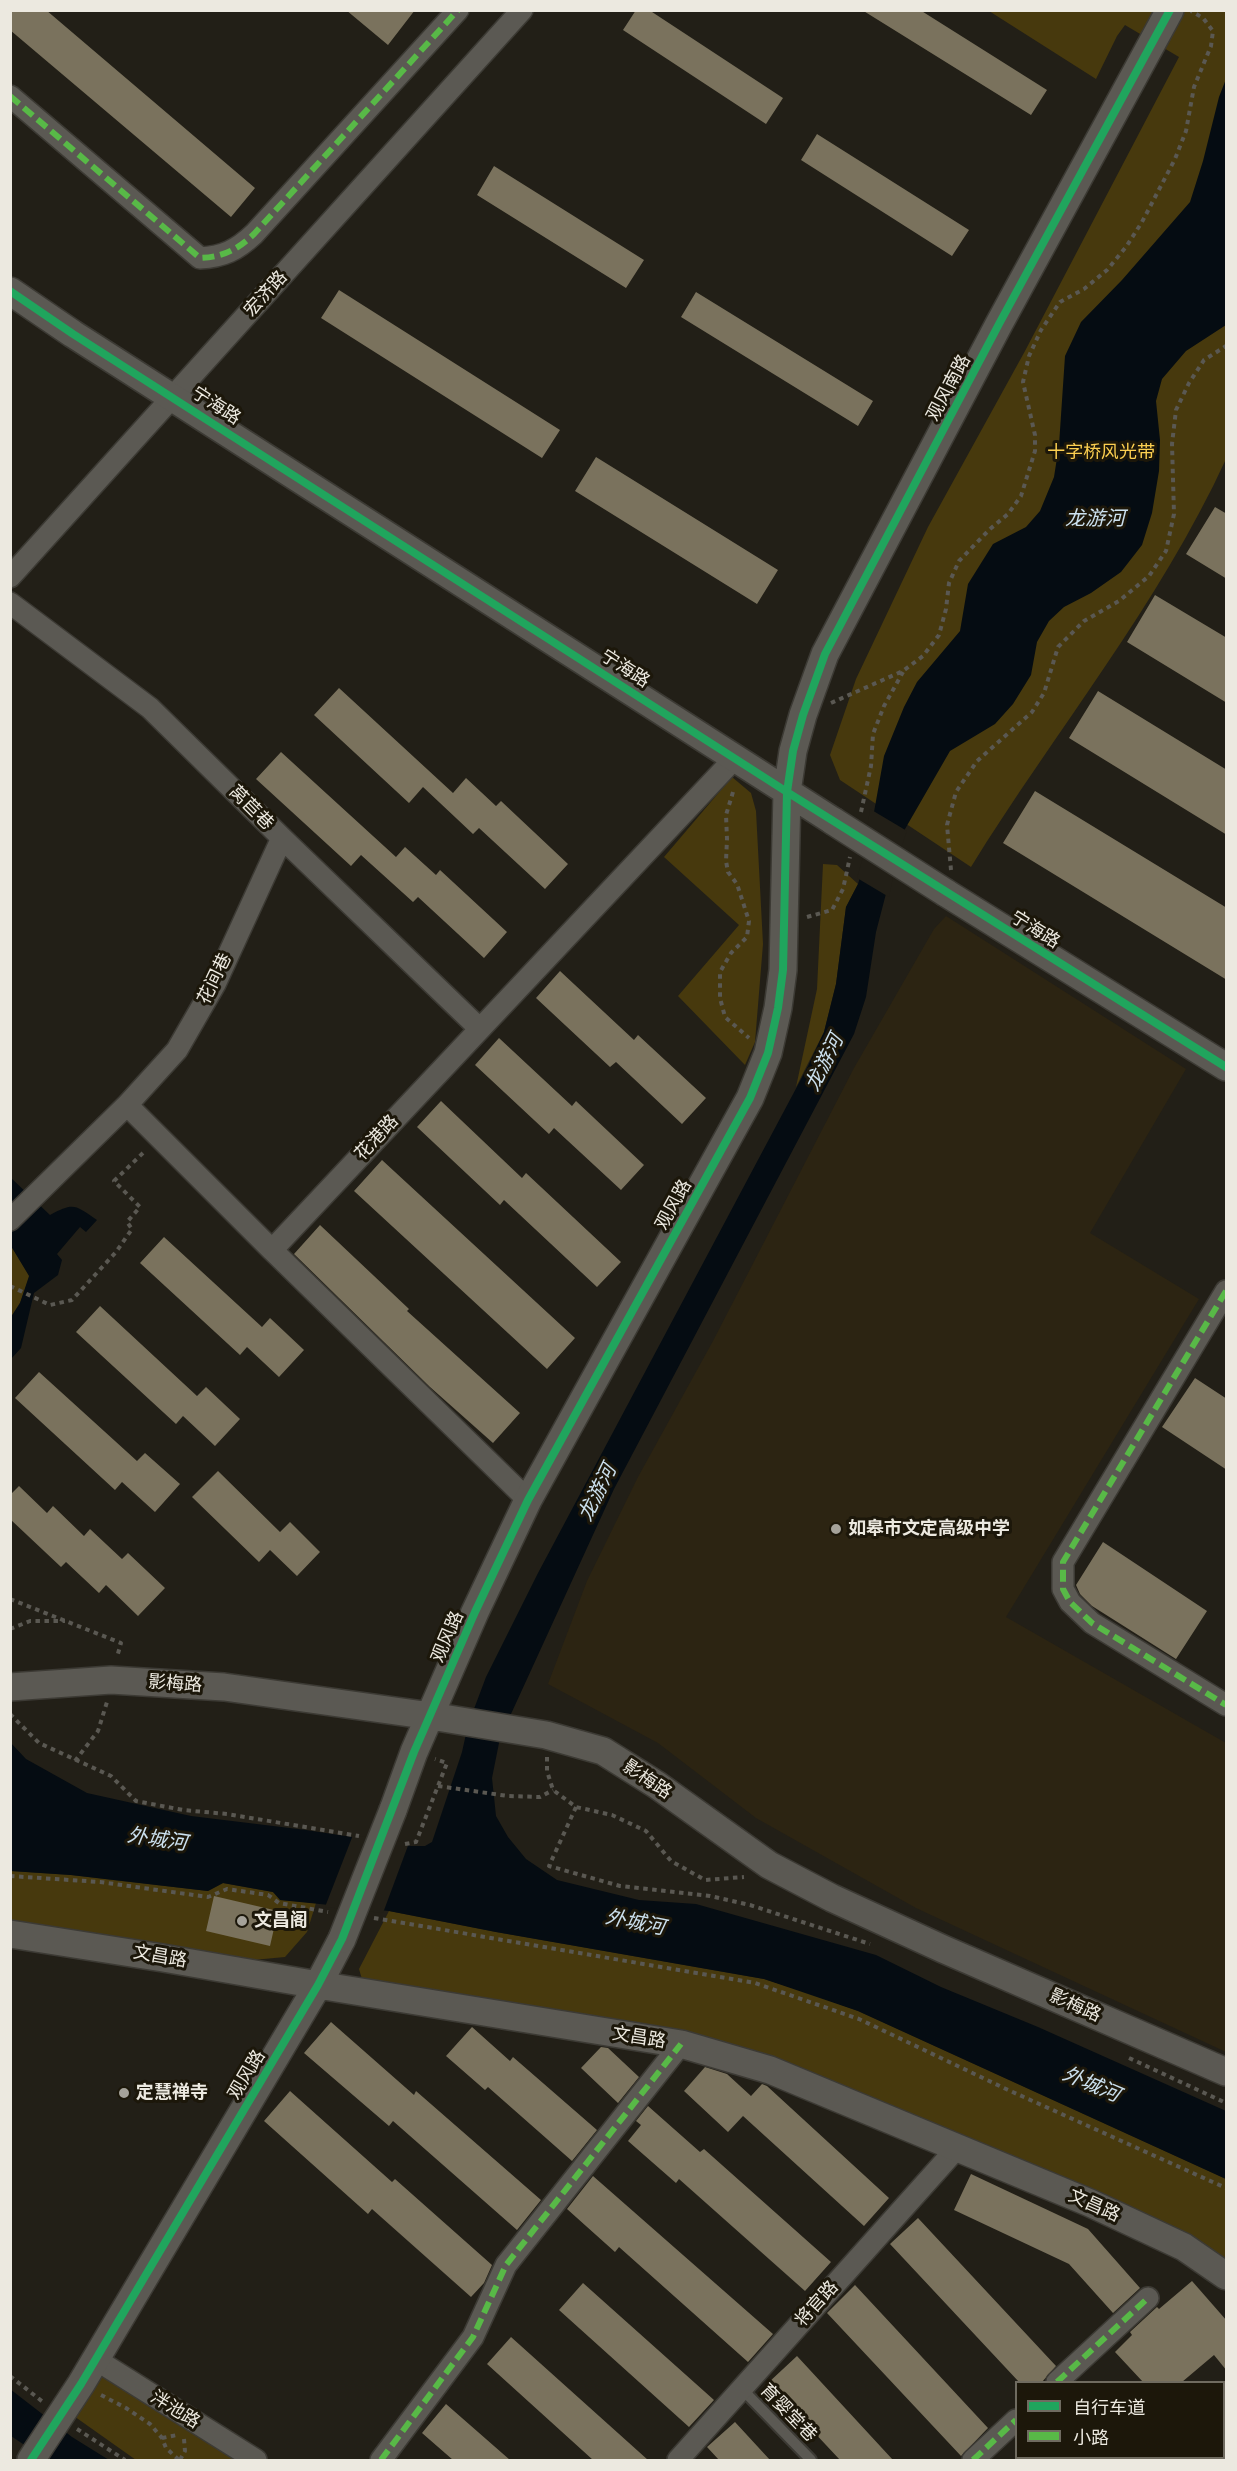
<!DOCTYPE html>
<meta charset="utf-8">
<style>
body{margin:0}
#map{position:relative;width:1237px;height:2471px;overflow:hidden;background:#221f17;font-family:"Fira Sans Condensed","Noto Sans SC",sans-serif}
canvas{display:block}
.frame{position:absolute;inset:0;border:12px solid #ece9e0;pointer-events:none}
.legend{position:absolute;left:1015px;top:2381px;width:210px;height:78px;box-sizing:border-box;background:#1c170a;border:2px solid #6f6b60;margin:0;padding:8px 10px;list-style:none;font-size:18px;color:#ece9e0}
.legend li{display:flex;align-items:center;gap:12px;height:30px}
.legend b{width:30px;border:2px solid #6f6b60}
</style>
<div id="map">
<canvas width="1237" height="2471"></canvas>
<div class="frame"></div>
<ul class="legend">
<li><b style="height:8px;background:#20a55d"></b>自行车道</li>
<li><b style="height:8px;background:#58b947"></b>小路</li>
</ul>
</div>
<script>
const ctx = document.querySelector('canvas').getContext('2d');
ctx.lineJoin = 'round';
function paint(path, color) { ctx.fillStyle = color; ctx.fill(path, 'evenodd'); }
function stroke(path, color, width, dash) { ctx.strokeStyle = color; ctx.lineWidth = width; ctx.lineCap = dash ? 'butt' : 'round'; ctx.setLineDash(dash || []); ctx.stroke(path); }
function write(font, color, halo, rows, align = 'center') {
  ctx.font = font + ' "Fira Sans Condensed","Noto Sans SC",sans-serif'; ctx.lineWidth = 6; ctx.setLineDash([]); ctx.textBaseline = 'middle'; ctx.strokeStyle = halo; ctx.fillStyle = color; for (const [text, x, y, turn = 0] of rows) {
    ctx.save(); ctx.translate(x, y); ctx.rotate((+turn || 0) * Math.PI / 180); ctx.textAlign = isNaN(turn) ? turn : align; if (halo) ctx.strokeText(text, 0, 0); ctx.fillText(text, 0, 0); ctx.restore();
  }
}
paint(new Path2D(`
 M946,916L1186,1069L1090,1233L1199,1299L1006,1617L1226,1743V2052L916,1908L756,1818L658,1743L548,1684L587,1581L638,1477L713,1341L854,1068L934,929Z`), '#2c2412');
paint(new Path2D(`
 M989,11H1226V459C1159,605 1055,731 971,867L840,780L830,755L856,679L928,527L1025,351L1179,57L1125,25L1117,36L1096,79Z
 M732,777L751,793L756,811L763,944L755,1042L745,1065L678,996L739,925L664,857Z
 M823,864L837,865L858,884L846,907L836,984L824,1032L796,1087L817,989Z
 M11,1246L30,1276L20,1303L11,1317Z
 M11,1871L71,1875L208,1891L223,1883L273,1892L281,1900L316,1903L307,1932L285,1957L253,1960L11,1926Z
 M389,1911L496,1932L764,1979L809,1993L858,2011L1226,2179V2260L704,2039L364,1986L359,1969Z
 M105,2368L249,2460H136L71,2414Z`), '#47390d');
paint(new Path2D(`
 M1226,79V325L1186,351L1162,379L1156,401L1160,440L1159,471L1152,513L1142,545L1121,572L1091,593L1064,607L1049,621L1037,642L1031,675L1013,704L995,724L950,751L901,836L876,932L866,997L854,1034L614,1489L500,1738L492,1778L496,1816L508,1837L526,1859L557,1880L639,1900L696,1904L876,1955L941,1987L1038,2027L1226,2111V2179L858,2011L764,1979L496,1932L389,1911L280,1900L273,1892L223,1883L208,1891L71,1875L11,1871L10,1742L26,1759L87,1793L191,1816L306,1830L411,1846H425L432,1842L462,1752L468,1725L486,1677L538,1573L808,1066L824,1032L836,984L846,907L858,884L866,857L884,756L904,707L917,682L960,631L968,584L993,544L1026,527L1040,511L1054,477L1059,445L1065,356L1081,322L1122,280L1190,202L1203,161L1219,97Z
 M10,1177L50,1215C74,1202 75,1205 97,1220L86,1232L80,1227L57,1254L62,1260L58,1275L34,1293L21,1348L11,1359V1317L20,1303L29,1276L11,1246Z
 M10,2389L72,2437L109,2460H47L11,2436Z`), '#050c12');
paint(new Path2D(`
 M870,809L907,831L896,862L889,897L857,878L863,857Z
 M353,1835L409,1843L383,1913L325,1907Z`), '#221f17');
paint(new Path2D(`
 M10,10H46L255,188L231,217L10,30Z
 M346,10H415L388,45Z
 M636,10H649L783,98L766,124L623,30Z
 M862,10H920L1047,90L1031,115Z
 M817,134L969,230L952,256L801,160Z
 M494,166L644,260L626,288L477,195Z
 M339,290L560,430L542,458L321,318Z
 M696,292L873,401L858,426L681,317Z
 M596,457L778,570L757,604L575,491Z
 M1215,507L1227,514V579L1186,554Z
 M1155,595L1227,638V703L1127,642Z
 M339,688L453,793L466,778L496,806L501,801L568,864L545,889L479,828L473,834L423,787L409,803L314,715Z
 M1098,691L1227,770V835L1069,738Z
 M281,752L396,857L405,847L436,875L440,870L507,932L484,958L418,897L413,902L361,855L351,866L256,779Z
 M1035,791L1227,908V980L1003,843Z
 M560,971L634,1040L638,1035L706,1098L682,1124L616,1062L610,1067L536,998Z
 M499,1038L572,1106L576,1101L644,1165L621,1190L554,1128L549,1134L475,1065Z
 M441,1101L522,1178L526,1173L621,1262L597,1287L504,1200L500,1205L417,1127Z
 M382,1160L575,1338L547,1369L354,1191Z
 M320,1225L409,1309L407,1311L520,1413L493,1443L430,1387L294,1254Z
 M164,1237L262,1327L270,1318L304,1350L279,1377L247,1347L240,1355L140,1263Z
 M100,1306L197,1396L206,1387L240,1419L215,1446L183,1416L176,1424L76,1332Z
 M39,1372L137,1461L145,1453L180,1484L155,1512L122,1482L115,1490L15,1398Z
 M1195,1378L1227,1399V1470L1162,1427Z
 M218,1471L280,1532L290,1522L320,1552L297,1576L270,1550L259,1562L192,1497Z
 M19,1486L47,1513L53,1506L84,1536L90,1529L122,1559L128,1553L165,1588L138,1616L106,1585L99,1593L66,1562L61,1567L10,1519V1495Z
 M1103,1542L1207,1611L1176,1659L1092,1606L1080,1594L1076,1585Z
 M214,1896L278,1911L270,1946L206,1931Z
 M331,2022L414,2095L416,2091L541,2200L517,2230L393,2121L389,2126L304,2053Z
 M472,2027L510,2061L513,2057L597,2130L572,2161L488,2087L485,2090L446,2056Z
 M601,2047L608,2048L639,2077L618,2103L581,2068Z
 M705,2067L727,2074L751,2096L762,2084L767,2086L889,2198L864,2226L743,2116L728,2132L684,2091Z
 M290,2091L392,2182L395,2179L492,2265L484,2283L471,2297L372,2209L368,2214L264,2121Z
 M648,2106L700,2152L704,2149L831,2262L805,2291L679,2179L676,2183L628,2141L641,2125L636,2121Z
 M971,2174L1088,2229L1140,2288L1113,2313L1069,2264L954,2210Z
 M593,2176L773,2334L748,2362L619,2247L615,2252L567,2209Z
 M918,2218L1056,2366L1042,2382H1019L890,2244Z
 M1192,2281L1227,2321V2371L1214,2355L1182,2382H1143L1115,2352L1132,2335L1130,2332L1157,2307L1159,2309Z
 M583,2283L714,2400L689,2427L559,2310Z
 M855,2285L988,2428L961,2456L827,2313Z
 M511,2337L648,2460H593L487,2364Z
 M797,2356L893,2460H840L768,2383Z
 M446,2404L510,2460H453L422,2433Z
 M735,2422L770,2460H719L707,2447Z`), '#7a725d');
const service = new Path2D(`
 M742,2389L811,2460`);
const minor = new Path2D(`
 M10,96L200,258C223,257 237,250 254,234L458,10
 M10,577L522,10
 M10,603L150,708L282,838L480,1029
 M127,1105L177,1050L215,984L282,838
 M10,1220L127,1105L272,1250L735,758
 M272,1250L528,1500
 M1226,1291L1063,1562V1589L1070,1602L1092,1623L1226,1705
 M95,2359L256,2460
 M1057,2382L1148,2298
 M381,2460L473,2337L506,2265L681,2044
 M678,2460L957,2148
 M973,2460L1016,2420`);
const tertiary = new Path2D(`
 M10,291L73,334L833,821
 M946,893L1226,1067
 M10,1687L111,1680L224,1687L431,1716L546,1735L603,1751L657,1785L769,1865L832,1898L943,1949L1226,2072
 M393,1810L414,1752L475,1612L528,1500L750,1098L768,1053L778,1008L783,970L787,792L793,751L803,715L825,654L999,324L1170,10
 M10,1934L163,1958L318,1985L681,2044L770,2070L1090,2203L1184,2247L1226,2276
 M31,2460L81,2384L318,1985L342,1939`);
stroke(service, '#3c3a34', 14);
stroke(minor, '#3c3a34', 24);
stroke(tertiary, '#3c3a34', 30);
stroke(new Path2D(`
 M831,703L903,671L923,656L939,635L946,609L949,583L959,561L990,529L1008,514L1021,496L1035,451V435L1023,382L1029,356L1041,330L1060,302L1084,289L1107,270L1126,247L1142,222L1175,159L1186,131L1194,87L1211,46L1213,31L1203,18L1191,11
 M733,792L726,815L727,839L726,861L728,872L737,884L749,921L747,937L731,953L720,972V998L725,1017L749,1038
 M861,812L871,766L873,734L884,706L903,672
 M951,870L947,825L956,792L977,761L1032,712L1044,693L1058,647L1084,621L1119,601L1149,576L1166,551L1174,514L1172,444L1176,410L1189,383L1204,360L1226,346
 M807,917L832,910L843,889L850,857
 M10,1286L50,1305L72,1300L116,1252L132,1229L127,1222L140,1207L114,1181L145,1151
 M10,1599L121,1643L117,1657
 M10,1629L30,1621H65
 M10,1714L39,1743L111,1776L136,1801L183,1810L227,1814L359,1836
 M547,1757V1771L553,1790L576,1807L612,1815L646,1831L671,1861L705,1880L744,1877
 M75,1761L98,1731L107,1702
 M438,1786L508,1796L540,1797L553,1790
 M576,1807L549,1866L620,1886L710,1896L750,1905L870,1944
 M405,1844L416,1842L447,1763L435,1759
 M10,1876L100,1882L208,1897L227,1889L268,1895L279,1903L328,1912
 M374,1918L755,1983L859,2019L1006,2089L1226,2188
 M1129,2058L1226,2103
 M10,2376L43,2402
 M101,2395L126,2408L150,2424L162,2438L166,2448L179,2460
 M77,2429L125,2460
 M162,2438L177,2435
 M180,2460L185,2451L184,2439`), '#5a5852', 4, [4.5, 4.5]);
stroke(service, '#5b5953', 10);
stroke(minor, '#5b5953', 21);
stroke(tertiary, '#5b5953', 27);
const tertiaryBridge = new Path2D(`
 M833,821L946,893
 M342,1939L393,1810`);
stroke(tertiaryBridge, '#3c3a34', 30, []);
stroke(tertiaryBridge, '#5b5953', 27);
stroke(new Path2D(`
 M10,96L200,258C223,257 237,250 254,234L458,10
 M1226,1291L1063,1562V1589L1070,1602L1092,1623L1226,1705
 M1057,2382L1148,2298
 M381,2460L473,2337L506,2265L681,2044
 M973,2460L1016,2420`), '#58b947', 6, [12, 6]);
stroke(new Path2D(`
 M10,291L73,334L787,792L1226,1067
 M31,2460L81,2384L318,1985L342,1939L414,1752L475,1612L528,1500L750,1098L768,1053L778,1008L783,970L787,792L793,751L803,715L825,654L999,324L1170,10`), '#20a55d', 8);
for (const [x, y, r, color] of [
 [836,1529,6,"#a5a29a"],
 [242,1921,6,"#a5a29a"],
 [124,2093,6,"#a5a29a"]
]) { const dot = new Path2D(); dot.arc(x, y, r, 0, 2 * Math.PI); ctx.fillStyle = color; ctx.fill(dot); stroke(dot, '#1c170a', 2); }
write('18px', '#ece9e0', '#1c170a', [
 ["宏济路",266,294,-48],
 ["观风南路",949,388,-62],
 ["宁海路",216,406,33],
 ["宁海路",625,669,33],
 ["莴苣巷",251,808,45],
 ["宁海路",1035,930,32],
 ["花间巷",215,979,-64],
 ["花港路",377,1138,-47],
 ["观风路",674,1205,-61],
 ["观风路",448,1637,-67],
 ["影梅路",175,1684,4],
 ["影梅路",647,1780,34],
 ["文昌路",160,1957,10],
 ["影梅路",1075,2006,24],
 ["文昌路",639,2038,9],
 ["观风路",247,2075,-59],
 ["文昌路",1094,2206,24],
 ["将官路",817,2304,-48],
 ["泮池路",175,2410,32],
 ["育婴堂巷",788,2413,46]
]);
write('18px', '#fccf50', '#1c170a', [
 ["十字桥风光带",1101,453]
]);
write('bold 18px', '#ece9e0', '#1c170a', [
 ["如皋市文定高级中学",848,1529],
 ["文昌阁",254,1921],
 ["定慧禅寺",136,2093]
], 'left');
write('italic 20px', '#cce1ef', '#1c170a', [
 ["龙游河",1095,519],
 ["龙游河",825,1063,-64],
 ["龙游河",598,1493,-64],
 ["外城河",157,1840,8],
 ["外城河",635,1923,11],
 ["外城河",1091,2085,23]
]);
</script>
